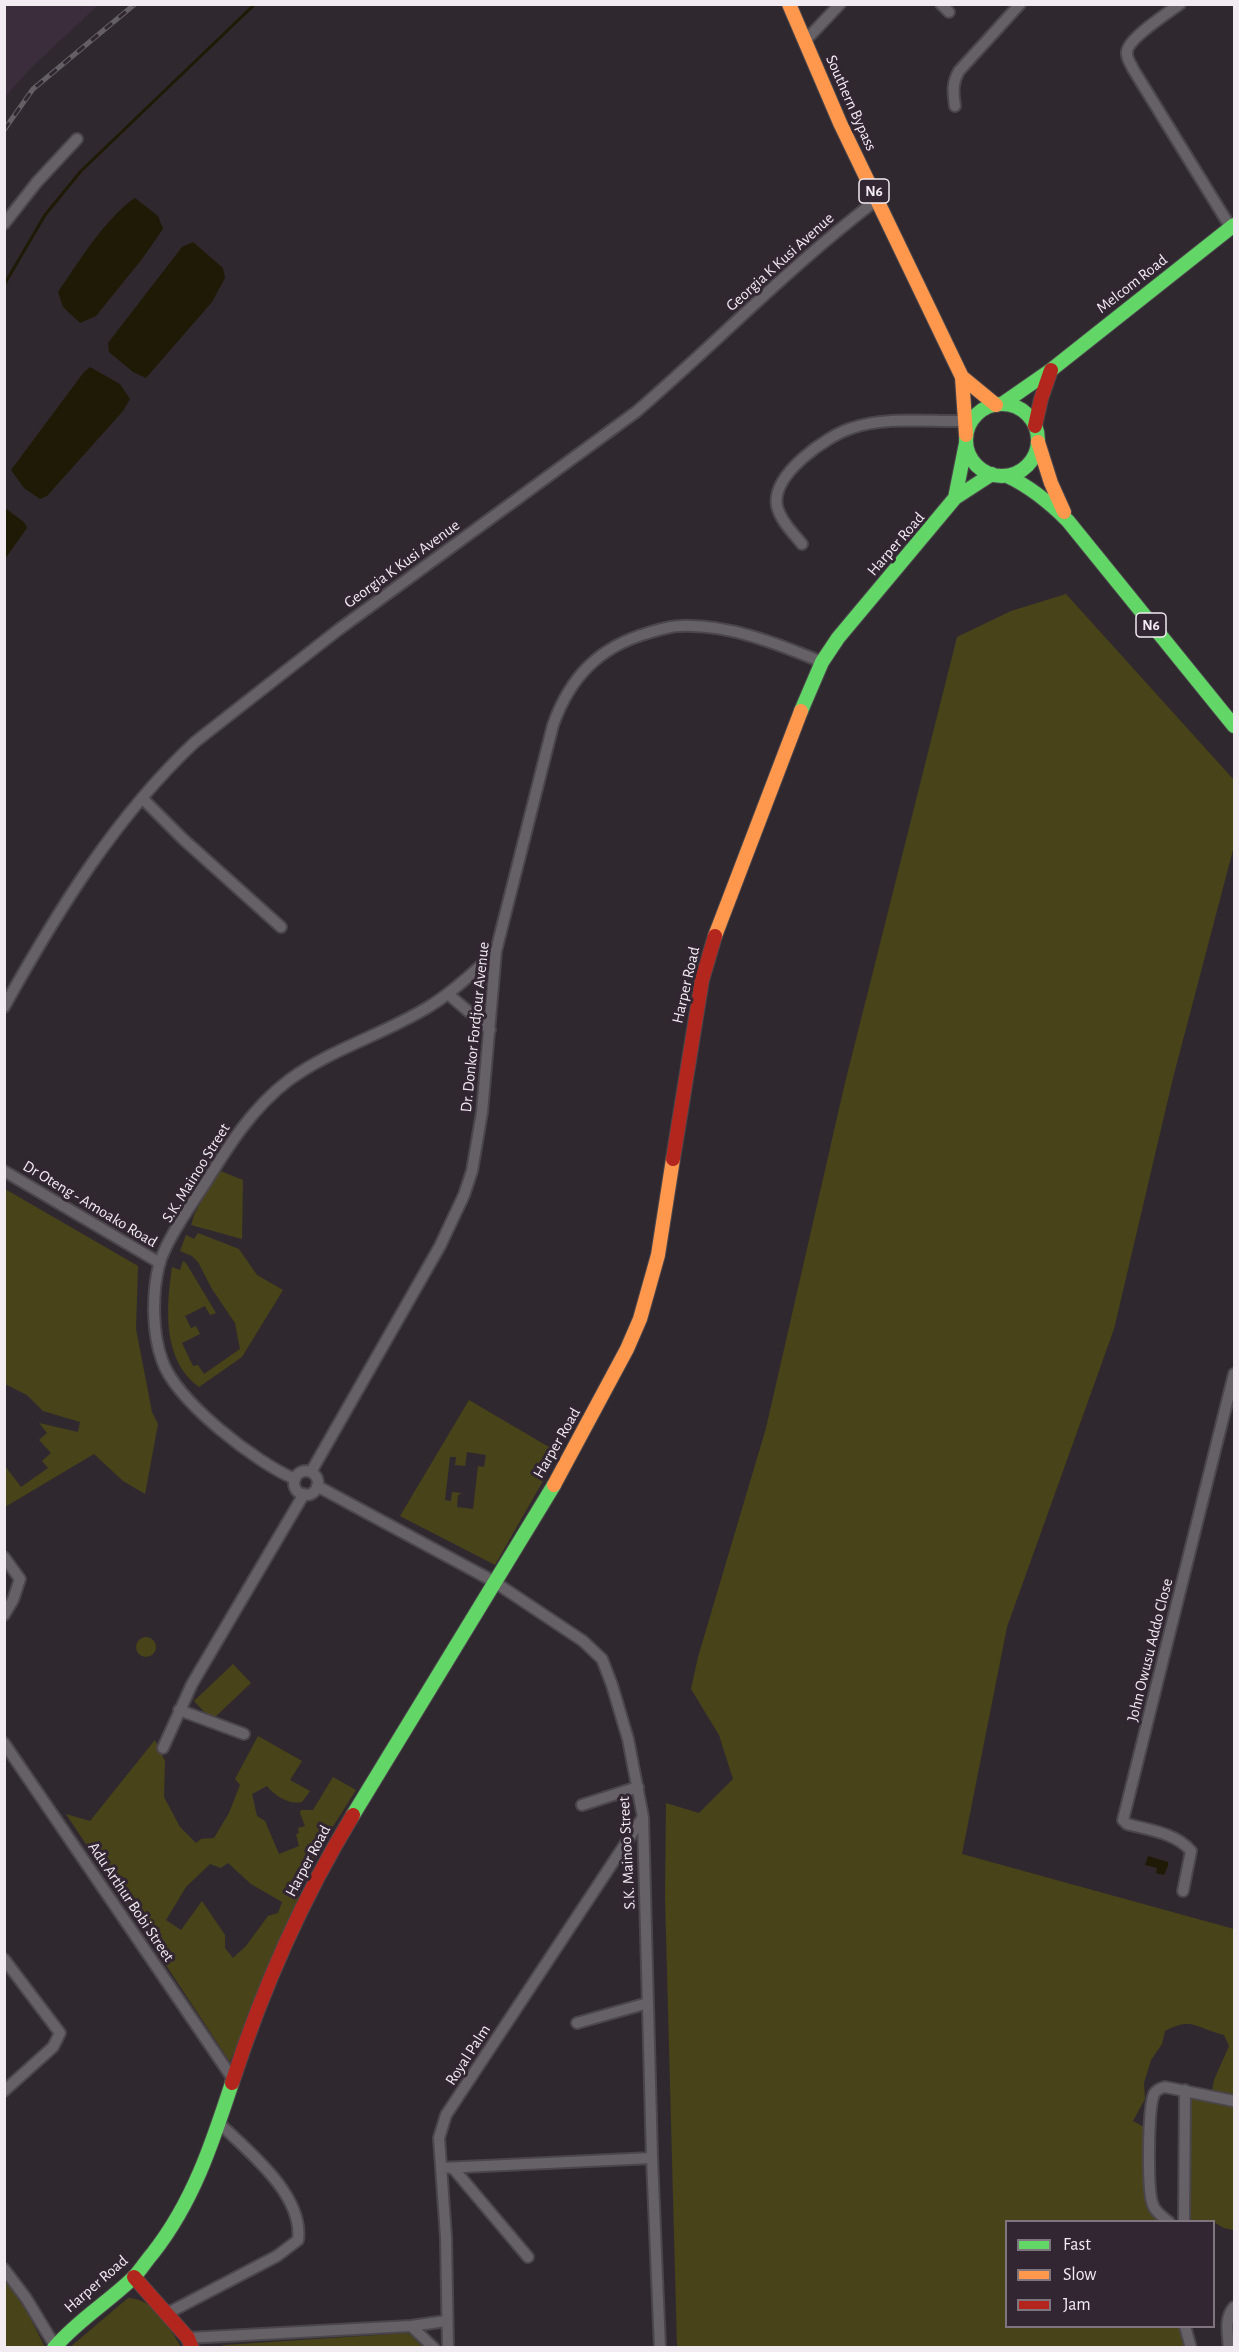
<!DOCTYPE html>
<style>
body{margin:0}
#map{position:relative;width:1239px;height:2352px;overflow:hidden;background:#2f292f;font-family:"Alegreya Sans",sans-serif}
canvas{display:block}
.frame{position:absolute;inset:0;border:6px solid #f2ebf2;pointer-events:none}
.legend{position:absolute;left:1005px;top:2220px;width:210px;height:108px;box-sizing:border-box;background:#312632;border:2px solid #7e757f;margin:0;padding:8px 10px;list-style:none;font-size:18px;color:#f2ebf2}
.legend li{display:flex;align-items:center;gap:12px;height:30px}
.legend b{width:30px;border:2px solid #7e757f}
</style>
<div id="map">
<canvas width="1239" height="2352"></canvas>
<div class="frame"></div>
<ul class="legend">
<li><b style="height:8px;background:#63d668"></b>Fast</li>
<li><b style="height:8px;background:#ff974d"></b>Slow</li>
<li><b style="height:8px;background:#b3261e"></b>Jam</li>
</ul>
</div>
<script>
const ctx = document.querySelector('canvas').getContext('2d');
ctx.lineJoin = 'round';
function paint(path, color) { ctx.fillStyle = color; ctx.fill(path, 'evenodd'); }
function stroke(path, color, width, dash) { ctx.strokeStyle = color; ctx.lineWidth = width; ctx.lineCap = dash ? 'butt' : 'round'; ctx.setLineDash(dash || []); ctx.stroke(path); }
function write(font, color, halo, rows, align = 'center') {
  ctx.font = font + ' "Alegreya Sans",sans-serif'; ctx.lineWidth = 6; ctx.setLineDash([]); ctx.textBaseline = 'middle'; ctx.strokeStyle = halo; ctx.fillStyle = color; for (const [text, x, y, turn = 0] of rows) {
    ctx.save(); ctx.translate(x, y); ctx.rotate((+turn || 0) * Math.PI / 180); ctx.textAlign = isNaN(turn) ? turn : align; if (halo) ctx.strokeText(text, 0, 0); ctx.fillText(text, 0, 0); ctx.restore();
  }
}
paint(new Path2D(`
 M5,4H98V5L31,68L5,97Z`), '#3b2d3c');
paint(new Path2D(`
 M1066,594L1234,780V846L1173,1078L1114,1329L1007,1627L962,1854L1234,1929V2230L1224,2228L1210,2220H1187L1189,2094L1211,2097L1214,2080L1229,2046L1224,2035C1197,2029 1193,2016 1165,2031L1162,2044L1151,2060L1144,2083L1145,2099L1133,2121L1146,2128L1147,2208L1163,2221L1006,2222V2326L1183,2327L1190,2347H677L665,1897L666,1803L699,1813L733,1779L719,1735L691,1689L698,1657L766,1428L844,1087L957,637L1011,611Z
 M218,1170L243,1180L242,1239L191,1225L194,1215Z
 M5,1189L138,1266L136,1329L152,1412L158,1424L145,1494L123,1481L94,1454L5,1507V1466L21,1487L48,1468L42,1461L51,1453L39,1440L47,1433L39,1423L78,1432L80,1422L43,1411L27,1395L5,1384Z
 M198,1233L239,1249L257,1275L283,1290L242,1357L199,1387C162,1360 166,1308 172,1267L180,1270L183,1261L186,1263L216,1313L210,1315L205,1306L185,1316L191,1328L196,1326L200,1334L182,1343L193,1366L198,1365L204,1374L240,1349L235,1323L212,1289L198,1262L192,1256L180,1251L186,1235L194,1239Z
 M469,1400L559,1453L495,1565L400,1516ZM467,1452L486,1455L484,1467L478,1466L473,1509L457,1507L458,1495L462,1493L452,1492L451,1501L445,1500L450,1457H456L455,1465L465,1466Z
 M136 1647a10 10 0 1 1 20 0a10 10 0 1 1-20 0Z
 M233,1664L251,1683L212,1720L194,1701Z
 M258,1736L302,1761L290,1780L310,1791L302,1802C289,1805 275,1796 267,1786L252,1794L257,1816L265,1821L279,1854L299,1846L296,1834L299,1833L298,1828L305,1826L300,1813L301,1810H313L333,1777L356,1790L291,1893L299,1897L230,2062L66,1814L90,1821L155,1740L165,1761L164,1797L180,1827L196,1843L201,1839L214,1838L229,1813L240,1785L235,1779ZM228,1863L251,1884L282,1902L278,1913L268,1916L246,1946L233,1958L225,1948V1935L202,1901L181,1930L166,1920L186,1887L210,1864L221,1868Z
 M4,2278L25,2308L45,2347H5Z
 M128,2298C155,2299 169,2326 181,2347L69,2348Z
 M408,2333L423,2347H220L224,2345Z`), '#484319');
paint(new Path2D(`
 M135,198L158,216L163,229L142,259L96,316L80,323L63,307L58,292C78,263 106,217 135,198Z
 M193,242L223,268L225,278L212,302L146,378L133,372L109,352L108,343L182,247Z
 M90,367L120,384L130,399L123,411L47,496L40,499L24,488L11,470L84,372Z
 M5,508L24,522L27,528L5,559Z
 M1148,1856L1168,1862V1866L1164,1875L1156,1873L1157,1868L1145,1865Z`), '#1e1a05');
stroke(new Path2D(`
 M4,285L45,215L81,171L255,4`), '#1e1a05', 3);
const street = new Path2D(`
 M941,4L949,12
 M1180,4C1168,13 1128,38 1127,52C1126,58 1131,64 1133,69L1231,228
 M805,41L840,4
 M955,106C953,92 952,83 959,71L1020,4
 M4,224L37,182L77,139
 M802,544C793,533 780,520 777,506C771,475 826,436 852,428C887,416 929,422 966,421
 M142,798L183,839L281,927
 M448,994L490,1030
 M4,1007C57,912 115,817 195,742L338,630L636,412C717,342 792,264 878,199
 M4,1171L160,1263
 M294 1483a12 12 0 1 1 24 0a12 12 0 1 1-24 0Z
 M311,1472L440,1246L464,1195L472,1171L482,1112L496,951L553,725C570,677 599,647 648,633C658,630 670,626 680,626C729,624 778,644 822,662
 M295,1479C256,1463 175,1400 162,1360C152,1332 152,1294 159,1265C165,1242 192,1203 206,1182C229,1145 253,1107 289,1080C331,1049 385,1034 430,1006C454,991 475,971 496,951
 M317,1486L493,1581L583,1641L602,1659L612,1685L628,1739L643,1817L652,2158L660,2348
 M4,1557L20,1579L13,1600L4,1615
 M179,1710L244,1734
 M4,1743L233,2079
 M163,1748L192,1684L304,1494
 M582,1805L638,1787
 M1183,1891L1191,1851C1176,1833 1149,1830 1127,1824L1123,1820L1234,1374
 M4,1959L60,2033L53,2047L4,2091
 M577,2023L648,2003
 M442,2168L652,2158
 M453,2168L528,2257
 M1169,2222C1163,2217 1156,2213 1153,2205C1147,2192 1148,2108 1154,2094C1156,2090 1161,2088 1165,2087L1234,2101
 M1184,2222L1185,2090
 M4,2269L26,2298L55,2346
 M166,2314L277,2256L298,2240C304,2195 248,2151 219,2123
 M411,2326L434,2348
 M1185,2326L1191,2348
 M188,2338L411,2326L446,2321
 M448,2348L446,2237L439,2138L446,2115L643,1817
 M1229,2348C1228,2334 1224,2318 1234,2307`);
const fast = new Path2D(`
 M1002,404L1051,370L1234,225
 M966 440a36 36 0 1 1 72 0a36 36 0 1 1-72 0Z
 M1007,476C1031,487 1049,502 1068,521L1234,726
 M955,498L966,443
 M801,711L822,662L838,638L955,498L992,474
 M353,1815L554,1485
 M54,2348C78,2320 107,2303 133,2278C140,2271 146,2261 153,2253C193,2202 212,2144 232,2083`);
const slow = new Path2D(`
 M789,4L840,123L962,377L966,435
 M962,377L996,405
 M1038,442L1051,483L1064,512
 M715,936L801,711
 M554,1485L627,1349L640,1319L658,1255L673,1159`);
const jam = new Path2D(`
 M1035,426L1041,399L1051,370
 M673,1159L702,980L715,936
 M232,2083C262,1990 302,1899 353,1815
 M134,2277L188,2338L192,2348`);
stroke(street, '#4b464b', 14);
stroke(fast, '#4b464b', 16);
stroke(slow, '#4b464b', 16);
stroke(jam, '#4b464b', 16);
stroke(street, '#666166', 10);
stroke(fast, '#63d668', 14);
stroke(slow, '#ff974d', 14);
stroke(jam, '#b3261e', 14);
const rail = new Path2D(`
 M4,130L33,89L135,4`);
stroke(rail, '#635f63', 5);
stroke(rail, '#312632', 3, [9]);
for (const [x, y, w] of [
 [874,191,30],
 [1151,625,30]
]) { const box = new Path2D(); box.roundRect(x - w / 2, y - 12, w, 24, 4.5); ctx.fillStyle = '#312632'; ctx.fill(box); stroke(box, '#f2ebf2', 1.5); }
write('bold 15px', '#f2ebf2', null, [
 ["N6",874,191],
 ["N6",1151,625]
]);
write('16px', '#f2ebf2', '#312632', [
 ["Southern Bypass",851,103,66],
 ["Georgia K Kusi Avenue",780,262,-42],
 ["Melcom Road",1132,284,-38],
 ["Harper Road",896,544,-49],
 ["Georgia K Kusi Avenue",402,564,-36],
 ["Harper Road",686,985,-77],
 ["Dr. Donkor Fordjour Avenue",475,1027,-84],
 ["S.K. Mainoo Street",196,1173,-58],
 ["Dr Oteng - Amoako Road",90,1204,31],
 ["Harper Road",557,1443,-60],
 ["John Owusu Addo Close",1150,1650,-76],
 ["S.K. Mainoo Street",627,1853,-93],
 ["Harper Road",308,1861,-62],
 ["Adu Arthur Bobi Street",131,1902,56],
 ["Royal Palm",468,2055,-57],
 ["Harper Road",96,2284,-41]
]);
</script>
